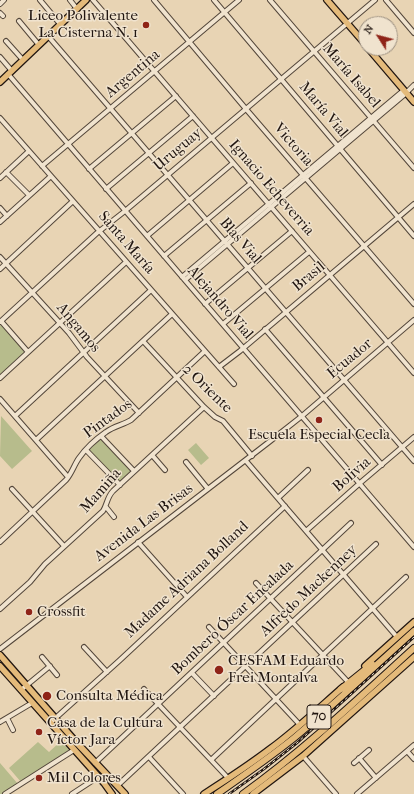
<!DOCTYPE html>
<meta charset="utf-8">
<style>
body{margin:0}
#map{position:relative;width:414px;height:794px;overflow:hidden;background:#e8d4b4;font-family:"IM FELL French Canon",serif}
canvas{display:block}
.north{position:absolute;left:358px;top:16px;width:40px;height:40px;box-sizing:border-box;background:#f0e3ce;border:1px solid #9d9182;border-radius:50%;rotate:306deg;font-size:11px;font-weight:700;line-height:16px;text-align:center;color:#211611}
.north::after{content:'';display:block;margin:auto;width:14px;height:18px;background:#8f2418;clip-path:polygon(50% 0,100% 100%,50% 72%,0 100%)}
</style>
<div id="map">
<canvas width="414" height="794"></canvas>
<div class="north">N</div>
</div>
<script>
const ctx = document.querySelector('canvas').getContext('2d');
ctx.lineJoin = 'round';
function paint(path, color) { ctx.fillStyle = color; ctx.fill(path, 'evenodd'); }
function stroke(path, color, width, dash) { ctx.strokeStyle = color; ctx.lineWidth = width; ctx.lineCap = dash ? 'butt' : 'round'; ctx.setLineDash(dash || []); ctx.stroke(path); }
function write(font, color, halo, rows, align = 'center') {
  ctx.font = font + ' "IM FELL French Canon",serif'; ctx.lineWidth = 3; ctx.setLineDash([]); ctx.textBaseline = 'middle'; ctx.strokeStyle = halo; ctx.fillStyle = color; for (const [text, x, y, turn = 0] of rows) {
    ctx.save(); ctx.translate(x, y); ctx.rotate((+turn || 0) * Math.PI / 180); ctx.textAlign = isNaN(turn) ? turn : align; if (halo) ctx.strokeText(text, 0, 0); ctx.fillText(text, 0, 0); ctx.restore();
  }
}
paint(new Path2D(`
 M2,325L26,351L0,375V326Z
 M1,416L32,451L12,469L0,456Z
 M101,438L132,470L119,482L89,450Z
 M196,443L209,458L201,465L188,450Z
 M61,741L69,750L21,782L9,768L38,742L49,752Z
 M0,763L18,784L2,794H0Z`), '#b7bc8c');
const minor = new Path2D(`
 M40,0L60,24
 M70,0L77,9
 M93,0L414,373
 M154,0L246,109L414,304
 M214,0L414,236
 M270,0L414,168
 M386,0L414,33
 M0,4L4,0
 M0,13L3,16
 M19,21L39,45
 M48,36L414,461
 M6,41L23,60
 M0,57L12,71
 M8,74L414,547
 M0,118L234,384
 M42,166L239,0
 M89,169L176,96
 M6,172L29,195
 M0,178L29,151
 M106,189L193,116
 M0,208L7,216
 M0,222L51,176
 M147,236L233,163
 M164,256L251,183
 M0,257L69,333L87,357L139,413
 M0,269L73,201
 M182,277L404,90
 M185,280L404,95L414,85
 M205,304L292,231
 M1,321L28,352
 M0,322L97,233L125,211L375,0
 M223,324L309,252
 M265,329L382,465
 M143,341L204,407L215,417L223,421L252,456
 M219,367L240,351L414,204
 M0,378L126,262
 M0,399L68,477
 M15,416L151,290
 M101,436L134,471
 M36,440L172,314
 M86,450L120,485
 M152,455L165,470
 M246,461L397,637
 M186,462L208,489
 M12,489L64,546
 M278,498L308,470
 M106,507L114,517
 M306,531L360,483L414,437
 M0,542L66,480C72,473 74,465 79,458C86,448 96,439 106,432C114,426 123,425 131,420L205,351
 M138,542L187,597
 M256,583L348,682
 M0,609L30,582L45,564L103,511C107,505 107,497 113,491L204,407
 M209,627L300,725
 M84,647L107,672
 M0,649L269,442L302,416L414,320
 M42,657L57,675
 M192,673L214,696
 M144,689L228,778
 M21,690L50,666
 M7,718L13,730
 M0,722L32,703
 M50,723L120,660L285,506
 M407,751L414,759
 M303,756L336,794
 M149,757L183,794
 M359,758L376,778
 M211,760L406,577
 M95,763L351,523
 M354,763L369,750
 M117,786L376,544
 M5,794L74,750
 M72,794L98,777
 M357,794L414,745`);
const major = new Path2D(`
 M327,0L366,45
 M368,48L414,102
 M0,82L86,0
 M0,655L76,742L125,794
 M0,666L104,783L112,794
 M365,666L414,622
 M204,794C226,780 249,765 270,749C296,730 319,708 343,687
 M253,794L303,756L414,657`);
const highway = new Path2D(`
 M341,689L372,664
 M217,794C243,776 269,758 294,738C335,704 374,667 414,631
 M243,794C304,750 359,698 414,648`);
stroke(minor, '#53463a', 6);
stroke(major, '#211611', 8);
stroke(highway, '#211611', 8);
stroke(minor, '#f0e3ce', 4);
stroke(major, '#e4ba7a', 5.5);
stroke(highway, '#e4ba7a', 6);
const rail = new Path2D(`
 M229,794L264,769L297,743L414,637`);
stroke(rail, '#211611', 2.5);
stroke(rail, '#f0e3ce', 1, [3]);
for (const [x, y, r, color] of [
 [146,25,4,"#8f2418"],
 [319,420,4,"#8f2418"],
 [29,612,4,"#8f2418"],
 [219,670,5,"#8f2418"],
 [47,696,5,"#8f2418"],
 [39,732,4,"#8f2418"],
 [39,778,4,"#8f2418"]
]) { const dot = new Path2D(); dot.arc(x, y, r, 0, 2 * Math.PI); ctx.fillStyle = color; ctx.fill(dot); stroke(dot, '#f0e3ce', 1.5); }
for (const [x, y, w] of [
 [319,717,24]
]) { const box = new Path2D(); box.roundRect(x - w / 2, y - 12, w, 24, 3); ctx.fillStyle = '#f0e3ce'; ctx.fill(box); stroke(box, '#211611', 1); }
write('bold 14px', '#211611', null, [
 ["70",319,717]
]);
write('15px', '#211611', '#f0e3ce', [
 ["Liceo Polivalente",138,16,"right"],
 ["La Cisterna N. 1",138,33,"right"],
 ["Escuela Especial Cecla",319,435,"center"],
 ["Crossfit",37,612],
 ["CESFAM Eduardo",228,661],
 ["Frei Montalva",228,678],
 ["Consulta Médica",56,696],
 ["Casa de la Cultura",47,723],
 ["Víctor Jara",47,740],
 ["Mil Colores",47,778]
], 'left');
write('15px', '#211611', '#f0e3ce', [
 ["Argentina",133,74,-40],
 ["María Isabel",351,76,49],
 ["María Vial",323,110,50],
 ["Victoria",293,145,49],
 ["Uruguay",178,150,-40],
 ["Ignacio Echeverria",271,188,49],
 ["Blas Vial",240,241,49],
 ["Santa María",126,243,49],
 ["Brasil",309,277,-40],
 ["Alejandro Vial",220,303,49],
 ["Angamos",78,328,50],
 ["Ecuador",350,359,-40],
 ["2 Oriente",207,389,44],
 ["Pintados",108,419,-36],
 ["Bolivia",352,475,-41],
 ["Mamiña",101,491,-49],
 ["Avenida Las Brisas",144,523,-37],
 ["Madame Adriana Bolland",187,580,-43],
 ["Alfredo Mackenney",309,591,-43],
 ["Bombero Óscar Encalada",233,618,-43]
]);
</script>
